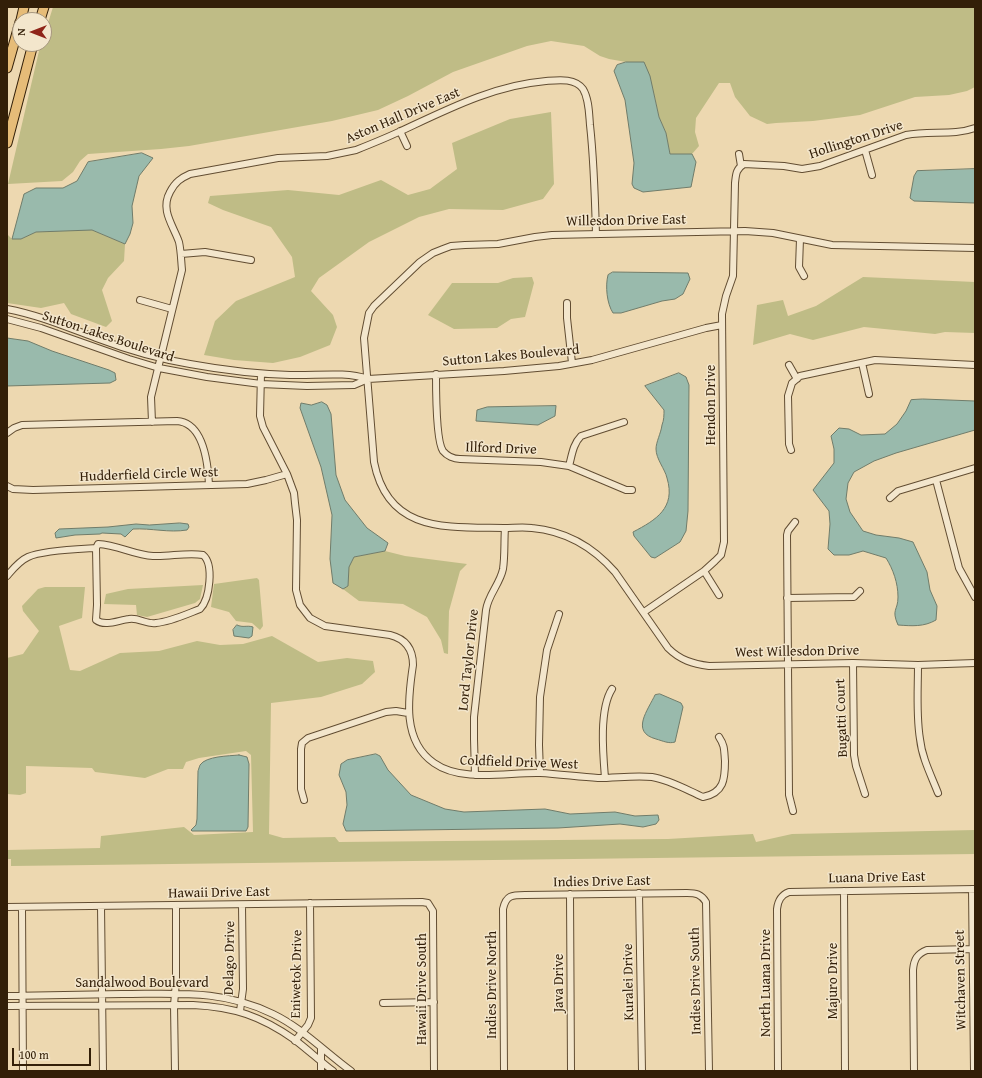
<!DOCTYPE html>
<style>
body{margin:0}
#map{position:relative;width:982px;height:1078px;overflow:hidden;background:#edd8b0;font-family:"Gentium Book Plus",serif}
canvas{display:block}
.frame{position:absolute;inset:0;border:8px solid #331f08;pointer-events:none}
.north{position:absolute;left:12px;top:12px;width:40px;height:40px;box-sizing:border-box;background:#f3e6cc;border:1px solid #a6967e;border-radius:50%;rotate:270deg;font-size:11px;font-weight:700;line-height:16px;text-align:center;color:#331f08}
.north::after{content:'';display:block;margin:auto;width:14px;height:18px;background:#8f2418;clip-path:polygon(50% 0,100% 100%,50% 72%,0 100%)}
.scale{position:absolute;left:12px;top:1048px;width:79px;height:18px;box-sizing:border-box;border:2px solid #331f08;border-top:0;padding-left:5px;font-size:12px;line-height:14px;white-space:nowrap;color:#331f08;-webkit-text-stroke:3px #f3e6cc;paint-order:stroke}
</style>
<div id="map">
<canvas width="982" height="1078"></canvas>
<div class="frame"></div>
<div class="north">N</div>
<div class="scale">100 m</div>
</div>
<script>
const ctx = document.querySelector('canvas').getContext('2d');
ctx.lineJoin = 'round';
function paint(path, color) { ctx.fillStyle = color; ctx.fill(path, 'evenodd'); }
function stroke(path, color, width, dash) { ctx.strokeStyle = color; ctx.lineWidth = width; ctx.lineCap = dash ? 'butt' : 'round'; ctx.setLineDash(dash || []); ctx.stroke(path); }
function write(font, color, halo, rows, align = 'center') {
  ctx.font = font + ' "Gentium Book Plus",serif'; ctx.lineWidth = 3; ctx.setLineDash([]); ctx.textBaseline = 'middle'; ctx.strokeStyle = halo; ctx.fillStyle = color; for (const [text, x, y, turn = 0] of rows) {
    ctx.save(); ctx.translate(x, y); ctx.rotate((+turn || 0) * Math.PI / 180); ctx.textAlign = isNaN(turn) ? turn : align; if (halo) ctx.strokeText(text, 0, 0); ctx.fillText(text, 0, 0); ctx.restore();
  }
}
paint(new Path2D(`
 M53,7H975V87L967,91L949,95L915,97L860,115L813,121L776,123L767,124L750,116L735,97L730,83H719L696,118L695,132L699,146L692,154H670L666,133L659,117L655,98L644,62H626L609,59L600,56L584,46L551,41L527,46L453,72L408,96L378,110L332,121L189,146L161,149L88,154L80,161L73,172L62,181L8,184L39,51L42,44H44V36Z
 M551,112L554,184L543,199L503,210L449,209L419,217L369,242L319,278L311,291L333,315L337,327L330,345L300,357L273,363L234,360L204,355L215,321L236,301L295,277L292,257L271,227L223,210L208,203L210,196L288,190L339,195L381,180L408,195L430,189L457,169L452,143L510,119Z
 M66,230H92L125,244L124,261L108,278L102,290L112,321L106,327L71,314L64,303L41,308L7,303V234L12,239H21L36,232Z
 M532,277L534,283L525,317L511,319L497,328L454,329L428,315L452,283H498L513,278Z
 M863,277L975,282V333L945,332L935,334L864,327L813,340L790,334L753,345L757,305L783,300L788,316L816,306Z
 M385,551L405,556L467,564L460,571L449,611L448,654L444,653L441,640L427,617L403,604L359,601L343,589L348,586V567L354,557Z
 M257,578L259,580L263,626L260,630L252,623L236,621L229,612L211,607L214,584Z
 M203,585L200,599L195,603L147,617L137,615L136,605L104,604L106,594L128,589Z
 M45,587H85L82,618L59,626L70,670L80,671L120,653L159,651L197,641L220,645L243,644L272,636L318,662L347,658L373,661L375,672L362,684L321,697L271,703L269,834L283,838L335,837L339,842L668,839L753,834L756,842L792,834L975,830V854L11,866V859H7V850L100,848L101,836L184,827L194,835L253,832L251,755L246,751L199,758L186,762L183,769H168L145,778L95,772L92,768L26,766V793L20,795L7,794V658L23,654L39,631L23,611L22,606L38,589Z`), '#bfbc86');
const water = new Path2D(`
 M626,62H644L650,76L659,117L666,133L670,154H692L696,162L691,187L643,192L634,188L632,184L634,163L625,100L614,71L617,65Z
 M142,153L153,158L139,176L132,206L133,223L130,234L125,244L92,230L36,232L21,239H12L24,194L36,188H63L77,181L88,162Z
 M975,169V203L914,201L910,198L914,176L917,171Z
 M613,272L688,273L690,279L683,294L675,299L662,301L621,313H613C607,304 605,286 608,275Z
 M7,338L28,341L52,351L109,370L115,373L116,380L110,383L7,386Z
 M679,373L686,377L689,385L688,511L686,531L680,542L655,558L651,557L634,536L633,532C656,520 676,508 667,478C665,469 656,459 656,449C656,442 661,433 662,425C664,420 664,415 664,410L645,386Z
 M923,399L975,401V430L896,453L874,461L854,472L848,483L846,499L850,512L863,531L876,535L899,538L913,542L927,572L930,590L937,606L936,620C924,627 912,626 898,625C891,609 898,611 898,597C898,583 893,569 886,558L863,551L849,555H834L828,549L830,524L829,511L813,490L834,463V449L831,436L839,428L849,429L861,435L885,434L897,424L906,411L911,400Z
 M322,402L327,405L331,414L336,475L345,500L367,528L388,543L385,551L354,557L349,567L348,586L343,589L333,583L330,559L332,515L321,467L300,408L301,403L311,405Z
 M556,406L555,416L538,425L476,421L477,410L487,407Z
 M180,523L188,524L189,527L187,530C169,533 151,528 133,529L125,537L121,534L102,533L100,534L75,535L56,538L55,533L59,529L108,527L136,524L149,525Z
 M237,625C243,628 247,625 253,627L252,636L249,638L234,636L233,630Z
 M660,694L681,703L683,707L675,742C669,744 663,741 656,739C630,732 648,710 655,695Z
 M376,754L380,756L388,770L411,795L445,809L464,812L545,809L570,814L615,812L635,816L658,815L659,820L656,824L643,827L620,824L558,828L346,831L343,824L347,805L346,792L339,775L341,764L347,760Z
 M239,755L247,757L249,764L248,827L246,831H192L191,830L196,825L197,819L198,771C198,771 200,765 200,765C206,756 229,756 239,755Z`);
paint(water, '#99baac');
stroke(water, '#707c6a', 1);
const minor = new Path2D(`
 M400,131L407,146
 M865,150L872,175
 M739,154L741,166
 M800,239L799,267L804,276
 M975,248L832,245L773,233L745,231L552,235L535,237L498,244L465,245L451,246L443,249L433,253L420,262L374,306L369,313L364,338L374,462C388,533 446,527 504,528C513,528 523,527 532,528C566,531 593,547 615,572L668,648C680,660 693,664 709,666L853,663L918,665L975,663
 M181,254L205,252L251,260
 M140,300L172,309
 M567,303V318L572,363
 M7,309C39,315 69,328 99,339C128,350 160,359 190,364C223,370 256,374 290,375C316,376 344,371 368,379L504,371L559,366L592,360L706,328L722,325
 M7,319L41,328L129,359L159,368L207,377L261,384L307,386L354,385L368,379
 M862,363L869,394
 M789,365L797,379
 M261,374L260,416L263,427L287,474L294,493L295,503L297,520L296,590L300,605L310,618L325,626L390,635C406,639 413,650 413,665C408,698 402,741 434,763C462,783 508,772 540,773C560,774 579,777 598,778C616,778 635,775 652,777C670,780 687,790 703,797C724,793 725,779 725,761C724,750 725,746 719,737
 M436,374C436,389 436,441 443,451C447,456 454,459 460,459L541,462L569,466L626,490H632
 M152,422L151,397L182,270C181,260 181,251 179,242C173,225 160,210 170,192C175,182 181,178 190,174L278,158L327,156L356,150C371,144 386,138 401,131C448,109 495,85 546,81C559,80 575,78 583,89C589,99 589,113 590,125C594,161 595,197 596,234
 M7,433L14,428L22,425L177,421C204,423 208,464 209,485
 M791,450L789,444L788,396L792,383L800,376L875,360L975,365
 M569,466C572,455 573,444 581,436L624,422
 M936,480L959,568L975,597
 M7,486L13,489L33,490L247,484L266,480L287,474
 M890,498L898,491L975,468
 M98,544C118,545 134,555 153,556C169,557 187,552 203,555C214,564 210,599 200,609C187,614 170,622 156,623C147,625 138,617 129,619C119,620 105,627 96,620L97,605L96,548Z
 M704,571L719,595
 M7,576C13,569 19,561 28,557C43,550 79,549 96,548
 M787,598L854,597L860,591
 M644,612L704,571L715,561L721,555L724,542L722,314L726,296L733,276L735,183C736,174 736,169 744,164L784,166L802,169L820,166L906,135C929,130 953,136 975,128
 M853,663L854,755L856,766L865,794
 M918,665C918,689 916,715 920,739C922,758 931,775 938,793
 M540,773L539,745L540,697L547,650L559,614
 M475,775L474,739V717L486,610C488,595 500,584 503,569C505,556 504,541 505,528
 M605,778C603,754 599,709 612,689
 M304,800L301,789V749L302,743L308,738L386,712L396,711L408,713
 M793,811L789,795L787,535L788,531L795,522
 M972,889L974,1071
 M844,891L845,1071
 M639,893L642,1071
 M570,894L571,1071
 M101,906L103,1071
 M7,907L422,902L428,903L433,911V917L434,1071
 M22,907L23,1071
 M7,996C45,995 84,995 122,994C176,994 223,989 273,1014C302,1028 325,1052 351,1071
 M383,1003L434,1002
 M7,1006L193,1005C234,1007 261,1016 295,1040C308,1050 320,1061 333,1071
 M240,1011L243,989L242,905
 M295,1041L308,1025L311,1018L310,903
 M175,1071L174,1005L176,982V905
 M321,1071V1048
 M504,1071L503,909C506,895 512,895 525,895L687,893C696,893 701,894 706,902L709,1071
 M778,1071L777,909C778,900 781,895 789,892L975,889
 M914,1071L913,970C914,959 917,954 927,950L973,949`);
const highway = new Path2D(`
 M21,20L24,7
 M40,20L44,7
 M7,68L20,22
 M7,143L33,44`);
stroke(minor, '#624d32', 8);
stroke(highway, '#331f08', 11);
stroke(minor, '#f3e6cc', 6);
stroke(highway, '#e6bc78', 9);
write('14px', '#331f08', '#f3e6cc', [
 ["Aston Hall Drive East",403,116,-23],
 ["Hollington Drive",856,140,-18],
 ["Willesdon Drive East",626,221,-1],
 ["Sutton Lakes Boulevard",108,337,18],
 ["Sutton Lakes Boulevard",511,356,-5],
 ["Hendon Drive",711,405,-90],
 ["Illford Drive",501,449,2],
 ["Hudderfield Circle West",149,475,-2],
 ["West Willesdon Drive",797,652,-1],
 ["Lord Taylor Drive",469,660,-84],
 ["Bugatti Court",842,718,-92],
 ["Coldfield Drive West",519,763,2],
 ["Luana Drive East",877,878,-1],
 ["Indies Drive East",602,882,-1],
 ["Hawaii Drive East",219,893,-1],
 ["Delago Drive",230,958,-89],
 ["Eniwetok Drive",297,974,-89],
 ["Witchaven Street",961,980,-91],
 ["Indies Drive South",696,981,-91],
 ["Majuro Drive",833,981,-90],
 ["Kuralei Drive",629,982,-91],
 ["Sandalwood Boulevard",142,983],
 ["Java Drive",559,983,-90],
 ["North Luana Drive",766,983,-90],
 ["Indies Drive North",492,985,-90],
 ["Hawaii Drive South",422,989,-90]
]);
</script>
